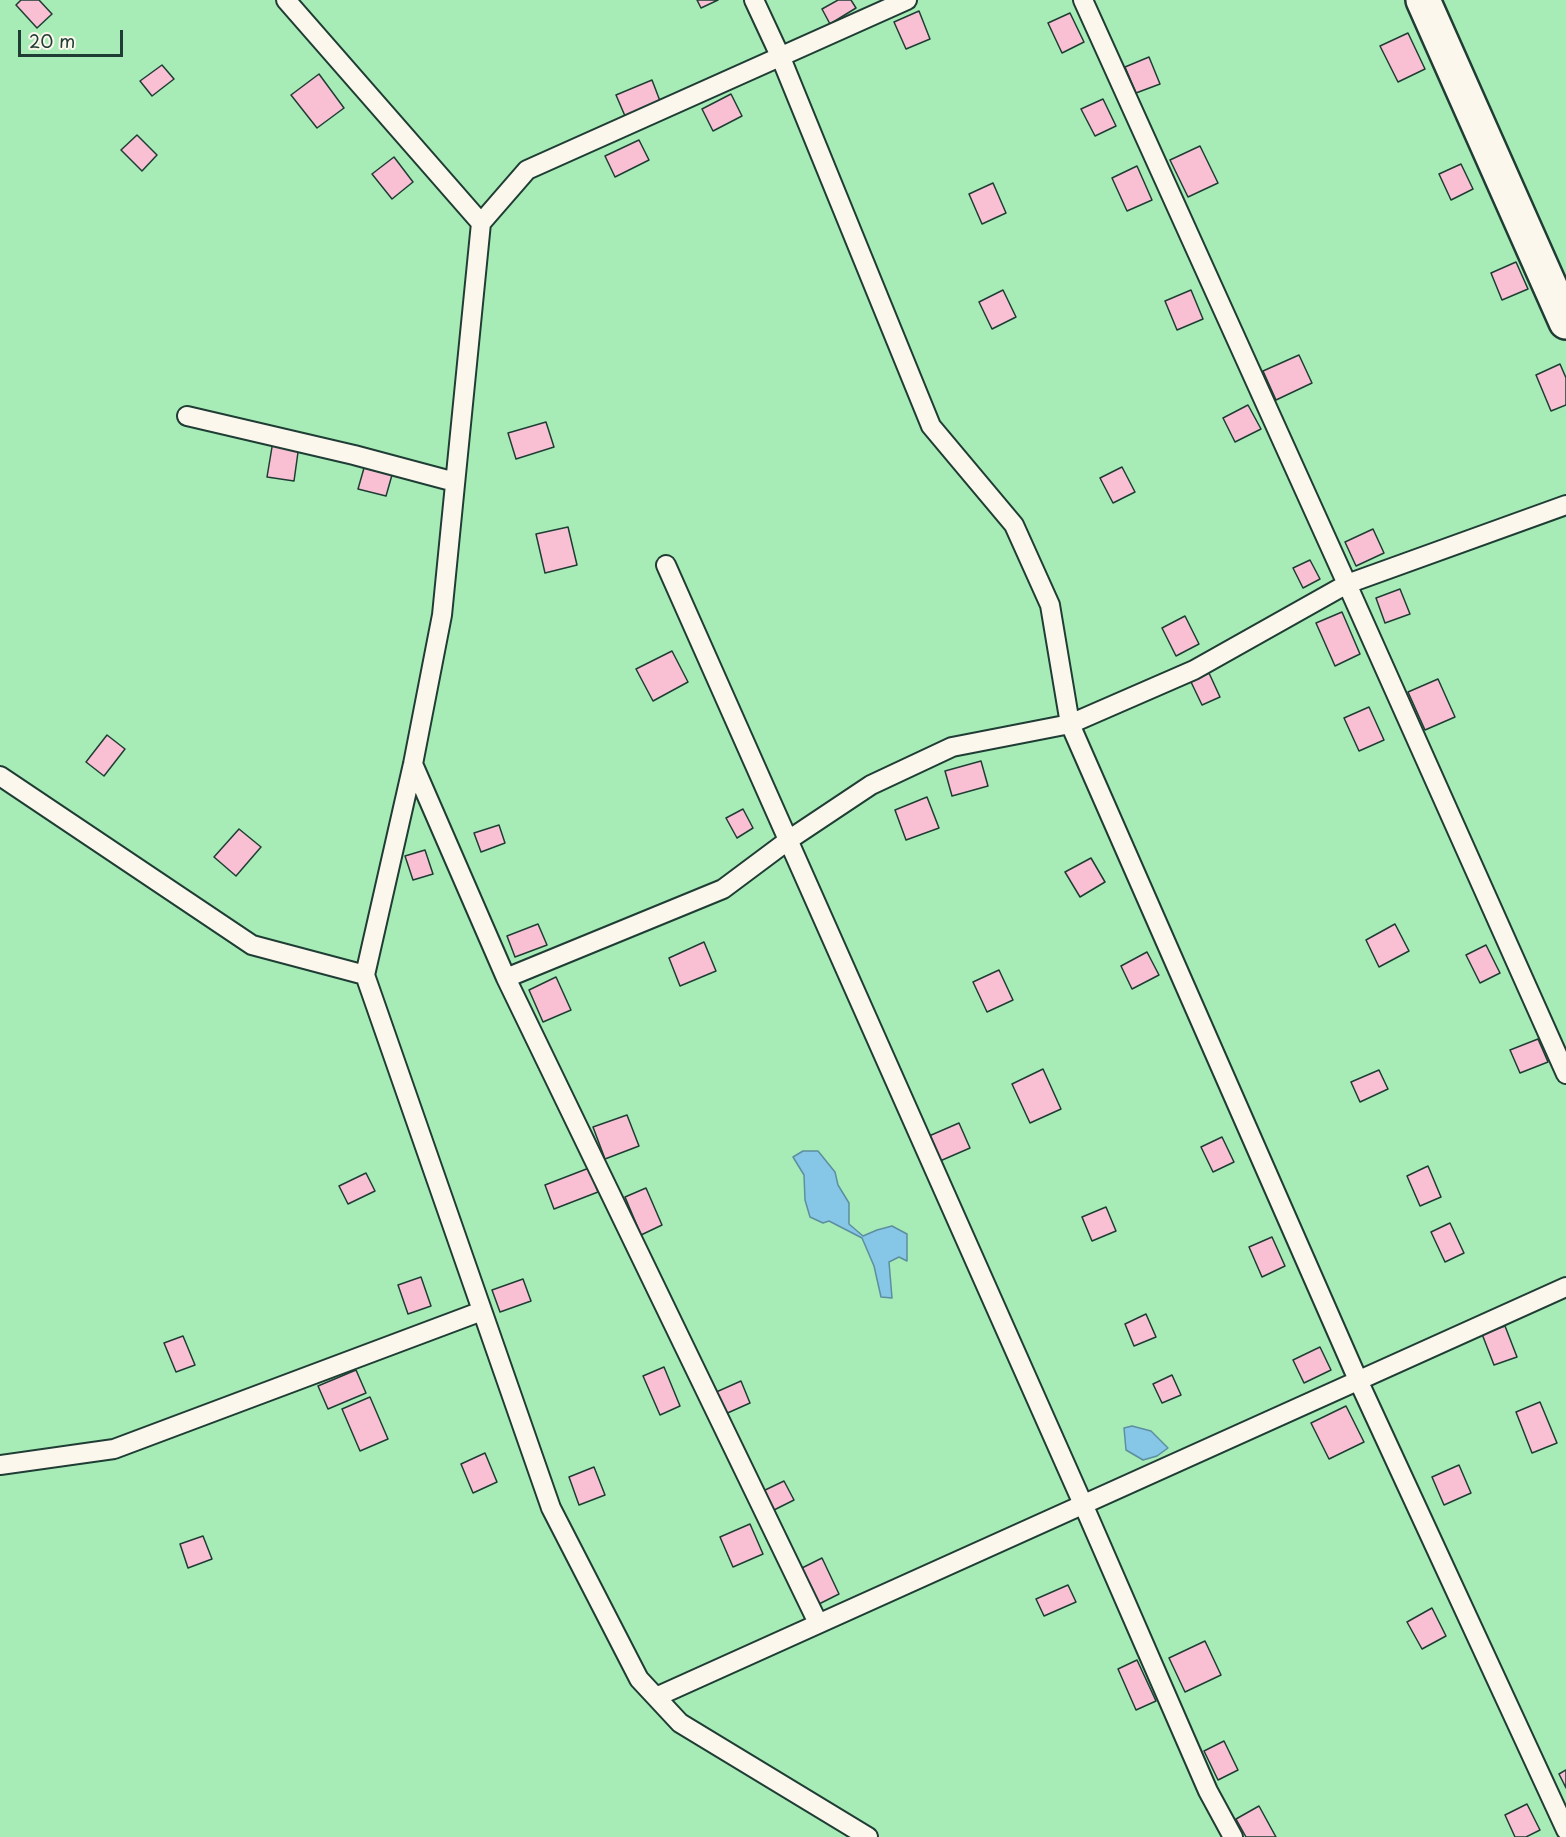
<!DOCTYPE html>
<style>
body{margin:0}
#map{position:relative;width:1566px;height:1837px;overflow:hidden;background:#fae6e5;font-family:"Playpen Sans",sans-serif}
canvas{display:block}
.scale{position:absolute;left:18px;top:30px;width:105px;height:27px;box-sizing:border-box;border:3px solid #1f3d34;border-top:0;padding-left:8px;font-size:18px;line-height:21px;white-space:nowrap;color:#1f3d34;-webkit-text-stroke:4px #fbf7ec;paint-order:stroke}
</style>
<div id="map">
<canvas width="1566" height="1837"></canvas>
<div class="scale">20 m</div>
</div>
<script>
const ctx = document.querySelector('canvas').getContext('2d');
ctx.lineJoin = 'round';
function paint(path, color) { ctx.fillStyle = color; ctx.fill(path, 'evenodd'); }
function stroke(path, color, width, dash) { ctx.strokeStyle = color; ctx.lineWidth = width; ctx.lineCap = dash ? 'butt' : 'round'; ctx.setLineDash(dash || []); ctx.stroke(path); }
paint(new Path2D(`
 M0,0H1566V1837H0Z`), '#a7ecb7');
const water = new Path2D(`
 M803,1151H818L835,1172L838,1185L849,1203V1224L863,1236L877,1230L892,1226L907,1234V1261L899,1257L889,1262L892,1298L881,1297L874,1266L862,1238L829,1221L823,1223L810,1217L805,1200L804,1175L793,1157Z
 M1132,1426L1151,1431L1168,1448L1157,1456L1143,1460L1126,1450L1124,1428Z`);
paint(water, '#86c6e7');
stroke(water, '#5d8f9f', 1.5);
const building = new Path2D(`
 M21,0H39L52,14L37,28L16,5Z
 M697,0H718L701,8Z
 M838,0H851L856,8L830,24L822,9Z
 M919,11L930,39L906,49L894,22Z
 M1070,13L1084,42L1062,53L1048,23Z
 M1408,33L1425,69L1398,82L1380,46Z
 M1149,57L1160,84L1136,93L1125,67Z
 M162,65L174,79L152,96L140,81Z
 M319,74L344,108L317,128L291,95Z
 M652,80L660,101L625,116L616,95Z
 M731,94L742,116L713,131L702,109Z
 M1103,99L1116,126L1095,136L1081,109Z
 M137,135L157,155L142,171L121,150Z
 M639,140L649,160L615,177L605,156Z
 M1200,146L1218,183L1188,197L1170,160Z
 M394,157L413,182L392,199L372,174Z
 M1461,164L1473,189L1451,200L1439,174Z
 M1137,166L1152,200L1127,211L1112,178Z
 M993,183L1006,213L982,224L969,194Z
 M1516,262L1528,289L1502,300L1491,273Z
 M1003,290L1016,317L992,329L979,302Z
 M1191,290L1203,319L1177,330L1165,301Z
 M1299,355L1312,383L1276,400L1263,371Z
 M1560,364L1566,378V405L1551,411L1536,375Z
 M1248,405L1261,429L1235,442L1223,418Z
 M546,422L554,447L516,459L508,433Z
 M273,441L299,445L294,481L267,477Z
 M1122,467L1135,492L1113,503L1100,478Z
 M364,468L392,475L386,496L358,489Z
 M568,527L577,565L545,573L536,534Z
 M1373,529L1384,553L1356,566L1345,542Z
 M1310,560L1320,579L1303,588L1293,568Z
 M1400,589L1410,614L1385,623L1376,598Z
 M1342,612L1360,654L1335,666L1316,623Z
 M1185,616L1199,644L1176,656L1162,628Z
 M672,651L688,682L653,701L636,669Z
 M1209,673L1220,697L1202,705L1191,682Z
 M1438,679L1455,717L1425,730L1408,692Z
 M1369,707L1384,740L1359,751L1344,718Z
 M107,735L125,749L104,776L86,762Z
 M981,761L988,786L952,796L945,771Z
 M927,797L939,828L906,840L895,810Z
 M743,809L753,828L737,838L726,818Z
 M499,825L505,843L481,852L474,833Z
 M239,829L261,847L236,876L214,857Z
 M425,850L433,874L413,880L405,856Z
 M1091,858L1105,882L1080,897L1065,872Z
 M538,924L547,945L515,957L507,936Z
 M1395,924L1409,951L1379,967L1366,940Z
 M704,942L716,971L680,986L669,958Z
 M1486,945L1500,973L1480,983L1466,955Z
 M1147,952L1159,975L1132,989L1121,966Z
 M999,970L1013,1000L987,1012L973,982Z
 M556,977L571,1010L543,1022L529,990Z
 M1538,1039L1548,1062L1520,1073L1510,1050Z
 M1043,1069L1061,1109L1030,1123L1012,1084Z
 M1379,1070L1388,1089L1360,1102L1351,1082Z
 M627,1115L639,1146L605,1159L593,1127Z
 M959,1123L970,1148L940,1161L929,1136Z
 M1222,1137L1234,1162L1213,1172L1201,1147Z
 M1428,1166L1441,1197L1420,1206L1407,1176Z
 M589,1168L598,1192L554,1209L545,1185Z
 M366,1173L375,1191L348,1204L339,1186Z
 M646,1188L662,1225L641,1235L625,1197Z
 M1106,1207L1116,1231L1092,1241L1082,1217Z
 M1450,1223L1464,1253L1445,1262L1431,1232Z
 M1272,1237L1285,1266L1262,1277L1249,1247Z
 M421,1277L431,1306L408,1314L398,1285Z
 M523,1279L531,1301L500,1312L492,1290Z
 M1146,1314L1156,1337L1134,1346L1125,1324Z
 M1505,1326L1517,1357L1494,1365L1482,1334Z
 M183,1336L195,1365L176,1372L164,1343Z
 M1320,1347L1331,1370L1304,1383L1293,1360Z
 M664,1367L680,1406L660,1415L643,1376Z
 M356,1370L366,1393L328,1409L318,1386Z
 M1172,1375L1181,1395L1162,1403L1153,1384Z
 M741,1381L750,1403L723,1415L714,1393Z
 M370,1397L388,1439L360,1451L342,1409Z
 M1540,1402L1557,1443L1532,1453L1516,1412Z
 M1346,1406L1364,1442L1329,1459L1311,1423Z
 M485,1453L497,1482L473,1493L461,1464Z
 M1459,1465L1471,1493L1444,1505L1432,1477Z
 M594,1467L605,1495L579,1505L569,1477Z
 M784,1481L794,1500L770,1512L761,1492Z
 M750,1524L763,1554L733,1567L720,1537Z
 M203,1536L212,1559L188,1568L180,1544Z
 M822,1558L839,1594L819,1604L802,1568Z
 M1068,1585L1076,1602L1044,1616L1036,1599Z
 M1432,1608L1446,1636L1422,1649L1407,1622Z
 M1205,1641L1221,1675L1185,1692L1169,1658Z
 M1137,1660L1156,1701L1136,1710L1118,1669Z
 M1224,1741L1238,1770L1218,1780L1204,1751Z
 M1566,1770V1788L1559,1774Z
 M1527,1804L1540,1830L1526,1837H1515L1505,1815Z
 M1259,1806L1276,1837H1246L1236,1819Z`);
paint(building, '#f9c0d4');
stroke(building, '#1f3d34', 1.5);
const lane = new Path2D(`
 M286,0L481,223
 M754,0L781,58L931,426L1014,525L1050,605L1070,724L1358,1380L1566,1830
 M1083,0L1347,584L1566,1074
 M187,416L354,455L455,482
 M666,565L1083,1504L1208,1791L1233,1837
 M413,764L506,978L818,1623
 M0,776L252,945L365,975
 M506,978L723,889L790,839L871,785L952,747L1070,724L1194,670L1347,584L1566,505
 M0,1465L114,1449L482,1311
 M656,1697L1566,1287
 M868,1837L680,1723L639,1679L551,1508L365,975L413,764L442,615L481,223L527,170L907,0`);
const street = new Path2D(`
 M1423,0L1566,322`);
stroke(lane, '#1f3d34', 22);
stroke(street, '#1f3d34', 38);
stroke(lane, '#fbf7ec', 18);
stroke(street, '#fbf7ec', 33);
</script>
